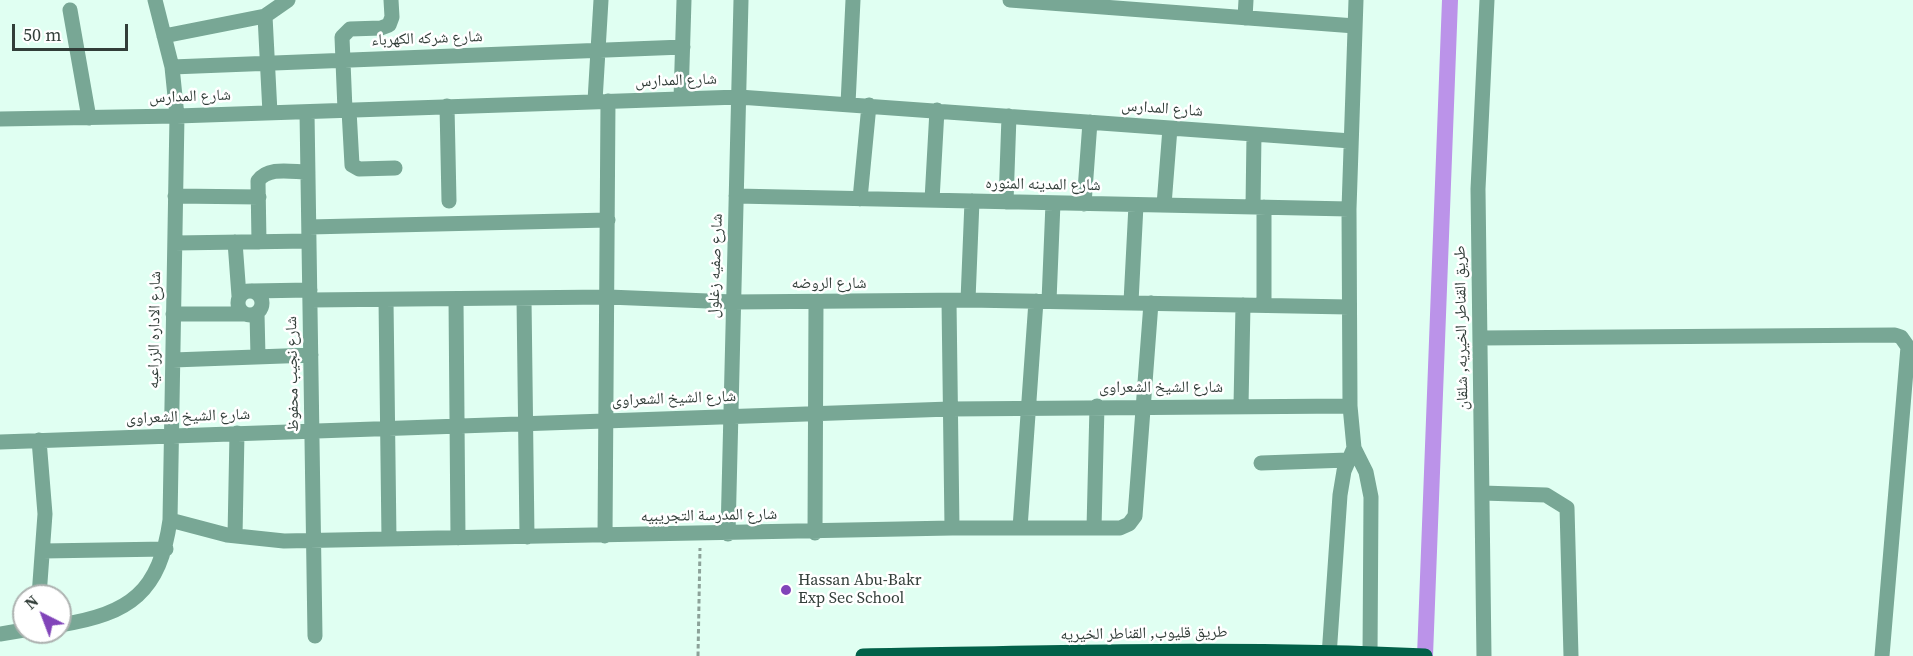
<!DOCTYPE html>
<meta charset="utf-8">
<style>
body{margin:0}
#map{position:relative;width:1913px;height:656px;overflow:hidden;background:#e0fff2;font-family:"Source Serif 4",serif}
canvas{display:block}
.north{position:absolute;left:12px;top:584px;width:60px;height:60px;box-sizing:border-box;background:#fff;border:2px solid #adb2b0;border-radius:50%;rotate:318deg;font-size:16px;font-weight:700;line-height:24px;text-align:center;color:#323e39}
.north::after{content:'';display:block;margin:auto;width:21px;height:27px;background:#8144b9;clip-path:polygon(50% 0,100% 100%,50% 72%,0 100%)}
.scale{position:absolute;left:12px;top:24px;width:116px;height:27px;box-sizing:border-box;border:3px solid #323e39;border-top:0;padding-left:8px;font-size:18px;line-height:21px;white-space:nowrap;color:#323e39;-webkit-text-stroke:4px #fff;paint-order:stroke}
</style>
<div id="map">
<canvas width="1913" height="656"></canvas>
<div class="north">N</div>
<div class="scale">50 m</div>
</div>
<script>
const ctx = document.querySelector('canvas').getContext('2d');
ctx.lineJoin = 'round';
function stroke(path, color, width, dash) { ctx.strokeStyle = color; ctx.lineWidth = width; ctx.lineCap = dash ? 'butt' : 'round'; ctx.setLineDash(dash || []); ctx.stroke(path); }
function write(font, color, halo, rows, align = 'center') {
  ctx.font = font + ' "Source Serif 4","Noto Naskh Arabic",serif'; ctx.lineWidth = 5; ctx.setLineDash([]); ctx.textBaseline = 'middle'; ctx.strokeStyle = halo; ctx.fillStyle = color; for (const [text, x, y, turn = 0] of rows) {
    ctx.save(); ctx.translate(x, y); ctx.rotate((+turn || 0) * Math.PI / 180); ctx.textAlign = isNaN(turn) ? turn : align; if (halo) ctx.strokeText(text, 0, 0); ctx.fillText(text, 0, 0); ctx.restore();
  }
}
stroke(new Path2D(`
 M1425,656L1450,0`), '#bb93e9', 16);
stroke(new Path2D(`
 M698,656L700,548`), '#8ca299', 3, [4.5, 3]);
stroke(new Path2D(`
 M1010,0L1355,26
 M1356,0L1349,209L1350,406L1354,448L1366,472L1371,497L1370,656
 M70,10L89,118
 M265,16L270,113
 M1245,18L1246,0
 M164,36L265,16L288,0
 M172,67L683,47
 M681,99L684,0
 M595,101L601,0
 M848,104L853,0
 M447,106L449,201
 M345,110L342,37L350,29L381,28L389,25L392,17L391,0
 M349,110L352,165L359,169L395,168
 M307,112L315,636
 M0,119L177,116L739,97L1351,141
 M175,196L259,197
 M736,196L1349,209
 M860,199L869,105
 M932,200L937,110
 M1006,202L1009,116
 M1084,204L1090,122
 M1164,205L1170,128
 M1253,207L1254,134
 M309,227L608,220
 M235,242L239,296
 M259,242L258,181C268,166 292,172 308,172
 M175,243L309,241
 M238 303a12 12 0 1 1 24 0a12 12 0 1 1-24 0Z
 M252,291L310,290
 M524,298L527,537
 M456,299L458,538
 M310,300L608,297L733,302L968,300L1349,307
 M386,300L389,539
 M968,300L972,201
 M949,301L952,528
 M1049,301L1053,203
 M1131,302L1136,205
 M1264,305V207
 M257,313L258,357
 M173,314H243
 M1480,338L1895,335L1901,337L1908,347L1882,656
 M173,360L311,355
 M1241,406L1243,305
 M0,442L950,409L1350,406
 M1261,463L1348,460
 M1482,493L1546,495L1567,508L1571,656
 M170,520L227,535L284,541L952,528H1120L1129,524L1135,516L1151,303
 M1020,528L1036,301
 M1094,528L1097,406
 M815,533L816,302
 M728,534L741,0
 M235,536L237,433
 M605,536L608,101
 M43,551L166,549
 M39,596L45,514L39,440
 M60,625C130,614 160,592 170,520L177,116L172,67L155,0
 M0,634L24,630
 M1329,656L1340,495L1344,471L1354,448
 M1484,656L1478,189L1487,0`), '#78a795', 15);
stroke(new Path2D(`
 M863,656C1050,653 1238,647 1425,656`), '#026149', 15);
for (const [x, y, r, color] of [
 [786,590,6,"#8144b9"]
]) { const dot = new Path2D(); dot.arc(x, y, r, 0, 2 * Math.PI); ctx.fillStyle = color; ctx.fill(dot); stroke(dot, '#fff', 2); }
write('16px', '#323e39', '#fff', [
 ["شارع شركه الكهرباء",427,39,-2],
 ["شارع المدارس",676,81,-2],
 ["شارع المدارس",190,97,-2],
 ["شارع المدارس",1162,109,4],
 ["شارع المدينه المنوره",1043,185,1],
 ["شارع صفيه زغلول",716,266,-88],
 ["شارع الروضه",829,284],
 ["طريق القناطر الخيريه, شلقان",1462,328,-91],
 ["شارع الاداره الزراعيه",155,330,-89],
 ["شارع نجيب محفوظ",293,374,-91],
 ["شارع الشيخ الشعراوى",1161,388],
 ["شارع الشيخ الشعراوى",674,399,-2],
 ["شارع الشيخ الشعراوى",188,417,-2],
 ["شارع المدرسة التجريبيه",709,516,-1],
 ["طريق قليوب, القناطر الخيريه",1144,634,-1]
]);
write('16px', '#323e39', '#fff', [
 ["Hassan Abu-Bakr",798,581],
 ["Exp Sec School",798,599]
], 'left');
</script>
